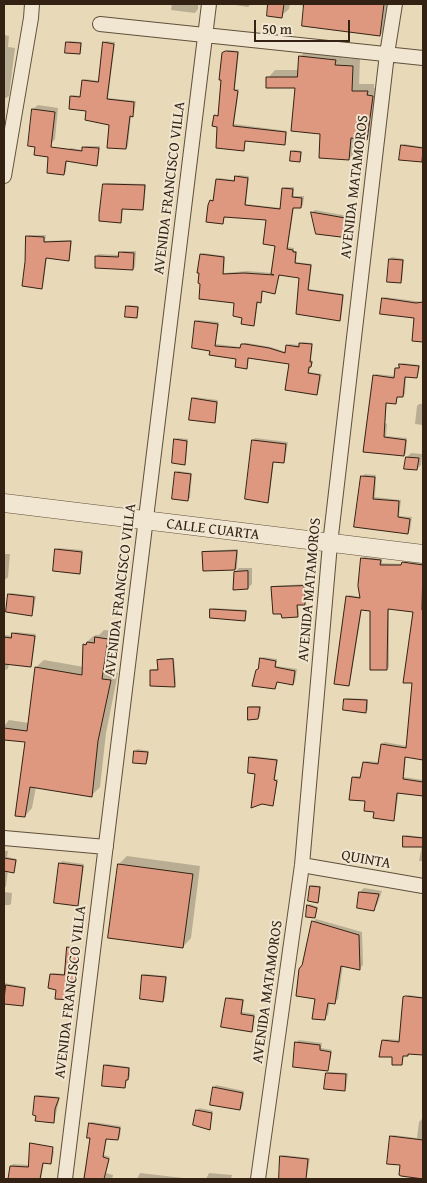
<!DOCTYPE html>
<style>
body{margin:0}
#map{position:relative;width:427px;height:1183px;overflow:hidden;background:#e8d9b8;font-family:"Gentium Book Plus",serif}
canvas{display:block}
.frame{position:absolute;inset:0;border:5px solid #332213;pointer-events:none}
.scale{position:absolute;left:254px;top:20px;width:96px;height:22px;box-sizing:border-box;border:2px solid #332213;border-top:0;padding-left:6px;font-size:15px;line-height:18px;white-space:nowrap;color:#332213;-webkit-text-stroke:4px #f0e6d1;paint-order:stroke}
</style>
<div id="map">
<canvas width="427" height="1183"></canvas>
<div class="frame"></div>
<div class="scale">50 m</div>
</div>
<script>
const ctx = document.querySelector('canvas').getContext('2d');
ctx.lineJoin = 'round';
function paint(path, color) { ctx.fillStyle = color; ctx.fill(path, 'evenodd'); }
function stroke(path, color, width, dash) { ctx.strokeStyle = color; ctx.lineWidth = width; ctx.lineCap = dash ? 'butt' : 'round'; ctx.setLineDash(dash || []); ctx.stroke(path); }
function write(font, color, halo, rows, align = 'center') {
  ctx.font = font + ' "Gentium Book Plus",serif'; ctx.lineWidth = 4; ctx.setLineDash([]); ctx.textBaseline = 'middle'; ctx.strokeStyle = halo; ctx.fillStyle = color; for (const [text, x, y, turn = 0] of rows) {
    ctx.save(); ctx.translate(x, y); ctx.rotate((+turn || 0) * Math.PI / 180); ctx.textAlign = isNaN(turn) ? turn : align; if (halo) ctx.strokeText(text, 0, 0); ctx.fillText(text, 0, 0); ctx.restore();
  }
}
paint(new Path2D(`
 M172,4H198V9L195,13L171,10Z
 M229,4H251L248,7Z
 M269,4H290L289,9L281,16L268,14Z
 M294,4H390L387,28L380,35L305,6Z
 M4,35L9,36L8,47L15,48L9,96L4,99Z
 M69,41L82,42L81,51L80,53L68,42Z
 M106,41L115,42L108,98L136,101L134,113L131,115L128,146L126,148L111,124L87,110L71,97L73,95L81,96L83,81L85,79L100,81L104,43Z
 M307,49L343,53L342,58L360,59L359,84H374V88L380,89L374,132L366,139L357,138L356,151L349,159L322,133L297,86L268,78L275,70H298L300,57Z
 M228,50L239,51L235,89H239L234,124L287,131L286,142L284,144L246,140L244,150L218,126L215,116L219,114L225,52Z
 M38,105L58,108L55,139L51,144L33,109Z
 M404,144L423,147V160L422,161L402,146Z
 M85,146H100L98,163L96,164L67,160L66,172L64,173L50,157L71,148L83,150Z
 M294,150L302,151L301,159L300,161L292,152Z
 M238,175L249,176L246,204L281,208L283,189L285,187H294V196H304L303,205L301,207H294L288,247L294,248V251H297L296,262L312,264L309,289L344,294L341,318L339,319L298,313L301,277L280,274L275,292L263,290L262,299L258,301L255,323L253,325L243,316L235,302L200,272L201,255L203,253L225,256L224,273L247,271L273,273L276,245L268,219L225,216L222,223L211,201L214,199L217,180L219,178L235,180Z
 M106,183L146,184L144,207L142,209L123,208L122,220L120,222L104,185Z
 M315,210L353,217L351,234L348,237L312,213Z
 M29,235H46L45,241L72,240L70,258L69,260L47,257L43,286L41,288L27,237Z
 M122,251H136L135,267L133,269L96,257L98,254L120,255Z
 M392,257L404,259L402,280L400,282L390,259Z
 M385,297L423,302V341L413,340L416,317L383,299Z
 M129,305L139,306L138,315L137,317L127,306Z
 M198,320L219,322L216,344L241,347L244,343H247L271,347L286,352L289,344L300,345L302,342L313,343L311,360L313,361L309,372L322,374L318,392L317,394L291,363L249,357L248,366L247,367L238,358L211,350L196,321Z
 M402,363L420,365L418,375L416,377L406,376L405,394L403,396H398L396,403L387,402L385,423L387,424L386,436L407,438L406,453L404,455L364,451L375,376L376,374L395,376L396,368L400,367Z
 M194,397L218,400L216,420L214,421L193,398Z
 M419,404H423V425L415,424L417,406Z
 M177,438L188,439L186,461L184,463L176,440Z
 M255,438L288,442L285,460L283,462L274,460L269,500L268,501L253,440Z
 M411,453L422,454L421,465L417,469L407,457Z
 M178,471L192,473L190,498L188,499L176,473Z
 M365,474L376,475L375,497L401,500L399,516L412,517L410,530L408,532L356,526L363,476Z
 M58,548L83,550L81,571L80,572L56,550Z
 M238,549L237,569L204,570L203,552L205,551Z
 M4,554H10L8,577L6,579H4Z
 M364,557L382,559V563L402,564L405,561L423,563V598L389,608V667L387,669L371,610L362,609L350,683L348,685V597L349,595L361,597L363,559Z
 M239,568H252V584L248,588L235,572Z
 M306,584V602L305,604H298L299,614L297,616L273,588L274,586Z
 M11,593L36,596L33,613L31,615L9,595Z
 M213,608L247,610L246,618L245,620L212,610Z
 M104,630L115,631L109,671L118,673L106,733L100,787L92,795L36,787L32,808L25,816L27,741L4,739V726L9,720L29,723L36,667L44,660L84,667V645L92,637L96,635H99Z
 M15,632L36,634L32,664L31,666L9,663L8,669L4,670V635L13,636Z
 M413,635L423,636V758L406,756L404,777L423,780V795L399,791L395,817L393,819L375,811L353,778L355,776H361L364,763L366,761L379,762L382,744L384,742L407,746L414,682Z
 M263,657L277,659L276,666L297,669L295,682L293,684L278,681L275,688L259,668Z
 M160,658H174L176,684L174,685L151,671L153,669H159V660Z
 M347,698L368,699V710L366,711L345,700Z
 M250,706H261L260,716L258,718L249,708Z
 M137,749L149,751L148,760L146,762L136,751Z
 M252,756L278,759L275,779H278L274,802L272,804L257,773L251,758Z
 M406,835L423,837V861H419L422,846L404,837Z
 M4,851H8L7,857L17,859L15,869L14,871L8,870L6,886L5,888Z
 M127,856L200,866L191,938L183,947L119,864Z
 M62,861L84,864L79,903L77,905L56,902L61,863Z
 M312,885L321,886L319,899L317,901L311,886Z
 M364,888L382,891L377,905L373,910L360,892Z
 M4,892L12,893L11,904L9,905H4Z
 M310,904L318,907L315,917L308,905Z
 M316,919L362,932L363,965L360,968L343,965L338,999L334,1003L330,1002L328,1015L324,1018L303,965L313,922Z
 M70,946L81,947L73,997L71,999L58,989L51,975L53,973L66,974L69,948Z
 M145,974L167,976L165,998L163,1000L144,975Z
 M4,983L26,987L24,1003L22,1005L4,1003Z
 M409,995L423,997V1054L410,1053L408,1055H404L401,1064L384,1041L385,1039L400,1040L406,996Z
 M229,997L244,999L242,1012L255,1014L253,1029L251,1031L227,999Z
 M299,1040L322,1043L321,1048L332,1050L329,1067L327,1069L294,1066L297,1042Z
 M107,1064L130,1067V1077L127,1079L124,1087L106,1065Z
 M329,1072L348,1073L346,1088L344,1090L327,1074Z
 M216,1085L244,1091L242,1107L240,1109L211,1104L214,1087Z
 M38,1095L60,1097L54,1122L36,1096Z
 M199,1108L213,1111L209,1129L197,1110Z
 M422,1119L423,1177L401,1175L402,1164L391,1137L393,1135L417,1138L419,1122Z
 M92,1122L121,1126L120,1137L118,1139L107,1138L104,1155L110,1157L106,1173L113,1175L112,1179H83L92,1137L90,1123Z
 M33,1150L54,1151L52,1161L51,1163L44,1162L41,1179H9L11,1166L13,1164L29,1165Z
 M283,1155L310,1158L307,1176L306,1177H299L298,1179H279L281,1157Z
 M140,1173L192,1179H137Z
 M209,1173L232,1175L231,1179H206Z`), '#0003');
const building = new Path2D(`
 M268,4H284L282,18L267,16Z
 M304,4H384L380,36L302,26Z
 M66,42L81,43L80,54L65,53Z
 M103,42L114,44L107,99L134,102L133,117L130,116L126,149L107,148L109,125L85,120L86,111L69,109L70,96L80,97L82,80L98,82Z
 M226,51L238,52L234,90L238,91L233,126L286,132L285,145L245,141L244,151L216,148L217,127L212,126L214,115L218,116L221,80H219L222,53Z
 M299,56L336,60L335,65L353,66L352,91H368L367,95L373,96L367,140L351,138L349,160L319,158L320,134L291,131L295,88H266V77H297Z
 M32,109L55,112L51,147L82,151V147L99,148L97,166L66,161L64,175L47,173L48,157L34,155L35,147L28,146Z
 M401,145L423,148L422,162L399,160Z
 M291,151L301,152L300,162L290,161Z
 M235,176L248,178L245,205L280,209L282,188L293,189L292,197L302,198L301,208H293L287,249L293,250V252H296L295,263L311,265L308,290L343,295L340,321L296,314L299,278L279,275L275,294L262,291L261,303L257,302L254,326L241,324L242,318L233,316L234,303L199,299L200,284L198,283L199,273H197L200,254L224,257L223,274L244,273L274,275L271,274L275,246L263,244L266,220L224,217L223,224L206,222L208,205L210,200L213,201L216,179L234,181Z
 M103,184L145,185L143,210L122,209L121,223L99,221V215Z
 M311,212L351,219L349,238L316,234Z
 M26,236L44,237V242L71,241L69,261L46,258L42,289L22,286L25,262Z
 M119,252L134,253L133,270L95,268V256L118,257Z
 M389,259L403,260L401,283L387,282Z
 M382,298L416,303L423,302V342L412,341L414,318L380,314Z
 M126,306L138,307L137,318L125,317Z
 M195,321L218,324L215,346L240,348L241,344H245L269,348L285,353L286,345L299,347V343L312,344L310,362H312L311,367H309L308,373L320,375L317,395L285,390L289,364L248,358L247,369L235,367L236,359L209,355L210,351L192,348Z
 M399,364L419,366L417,378L405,377L403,397H397L396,404L386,403L384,437L406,440L404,456L363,452L373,375L394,378L395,368H399Z
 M192,398L217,402L215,423L189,420Z
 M174,439L187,441L185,465L172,463Z
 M252,440L286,444L284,463L273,462L268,503L245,499Z
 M406,457L419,458L417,470L404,469Z
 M175,472L191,474L188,501L172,499Z
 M361,476L375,477L373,499L399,501L398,517L410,519L408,534L354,527Z
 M55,549L82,552L80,574L53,571Z
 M237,551L235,570L203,571L202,552Z
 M361,558L381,560L380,565H401L402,562L423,565L422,610H423V760L405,757L403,779L423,782V796L397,793L394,821L373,818L374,812L364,811L365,801L349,800L352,777L360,778L363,762L378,764L381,744L406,748L412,683H403L413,612L388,609L387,670H370V611L361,610L349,686L334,684L346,596L360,598L358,586Z
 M248,571V589L233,590L234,572Z
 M304,586L305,605H297L298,617L282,618L281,614H273L271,587Z
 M8,594L34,597L32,616L6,612Z
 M210,609L246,611L245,621L210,618Z
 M12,633L35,636L31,667L4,664V637L11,638Z
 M95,637L108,639L102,679L111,680L98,741L92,797L30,787L25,817L15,816L25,742L4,740V728L27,731L35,667L82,675L83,644L86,645L87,642L94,643Z
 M260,658L276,661L275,667L295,671L293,685L277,682L275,689L252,686L256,670L258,669Z
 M173,659L175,687L150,686V670H158L157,660Z
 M344,699L367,700L366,713L343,710Z
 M248,707H260L258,719L248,720Z
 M134,751L148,752L146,764L133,763Z
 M249,757L277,760L274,780L277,781L273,806L262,804L251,808L255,774L248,773Z
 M403,836L423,838V847H403Z
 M4,858L16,860L14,873L4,871Z
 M59,863L83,866L78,906L54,903Z
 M118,864L193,874L183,948L108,938Z
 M310,886L320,887L318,903L308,901Z
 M359,892L379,894L374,911L357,908Z
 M307,905L317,908L315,918L306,917Z
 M312,921L359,935L360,970L341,966L335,1004L328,1003L325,1020L312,1019L315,999L296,996L299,969L302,965Z
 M67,947L80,949L72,1000L55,999L56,990L48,988L50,974L64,975Z
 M142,975L166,977L163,1002L140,999Z
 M6,985L25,988L23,1006L4,1004Z
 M406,996L423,998V1055L408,1054V1056H403L402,1065H392V1057H379L381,1045L382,1040L399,1042L403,997Z
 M226,998L243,1000L241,1014L254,1016L252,1032L221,1027Z
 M295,1042L320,1045V1050L331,1052L328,1071L293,1067Z
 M104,1065L129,1068L128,1080H126L125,1088L102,1086Z
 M326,1073L346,1074L345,1091L324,1089Z
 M213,1087L243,1093L240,1110L210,1105Z
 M35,1096L59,1098L55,1109L54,1123L35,1121L36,1116L33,1115Z
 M196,1110L212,1113L210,1130L193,1125Z
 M89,1123L120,1128L118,1140L106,1139L103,1157L109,1159L104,1179H84L90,1138H87Z
 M390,1136L423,1140V1179L401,1176L399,1175L400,1165L387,1164Z
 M30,1143L53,1147L51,1164L43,1163L40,1179H8L10,1166L28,1167Z
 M280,1156L308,1159L306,1179H279Z`);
paint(building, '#df9880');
stroke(building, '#332213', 1);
const minor = new Path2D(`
 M100,24L423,58
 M4,176L31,18L32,4
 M4,838L106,847
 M302,865L423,886
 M65,1179L209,4
 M258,1179L302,865L330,544L387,54L395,4`);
const tertiary = new Path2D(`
 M4,503L423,554`);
stroke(minor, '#60503c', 16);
stroke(tertiary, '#60503c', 19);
stroke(minor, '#f0e6d1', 14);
stroke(tertiary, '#f0e6d1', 18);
write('15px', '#332213', '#f0e6d1', [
 ["AVENIDA MATAMOROS",355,187,-83],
 ["AVENIDA FRANCISCO VILLA",170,188,-83],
 ["CALLE CUARTA",213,530,7],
 ["AVENIDA FRANCISCO VILLA",121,590,-83],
 ["AVENIDA MATAMOROS",310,590,-85],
 ["QUINTA",366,860,10],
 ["AVENIDA FRANCISCO VILLA",71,992,-83],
 ["AVENIDA MATAMOROS",268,992,-82]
]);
</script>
